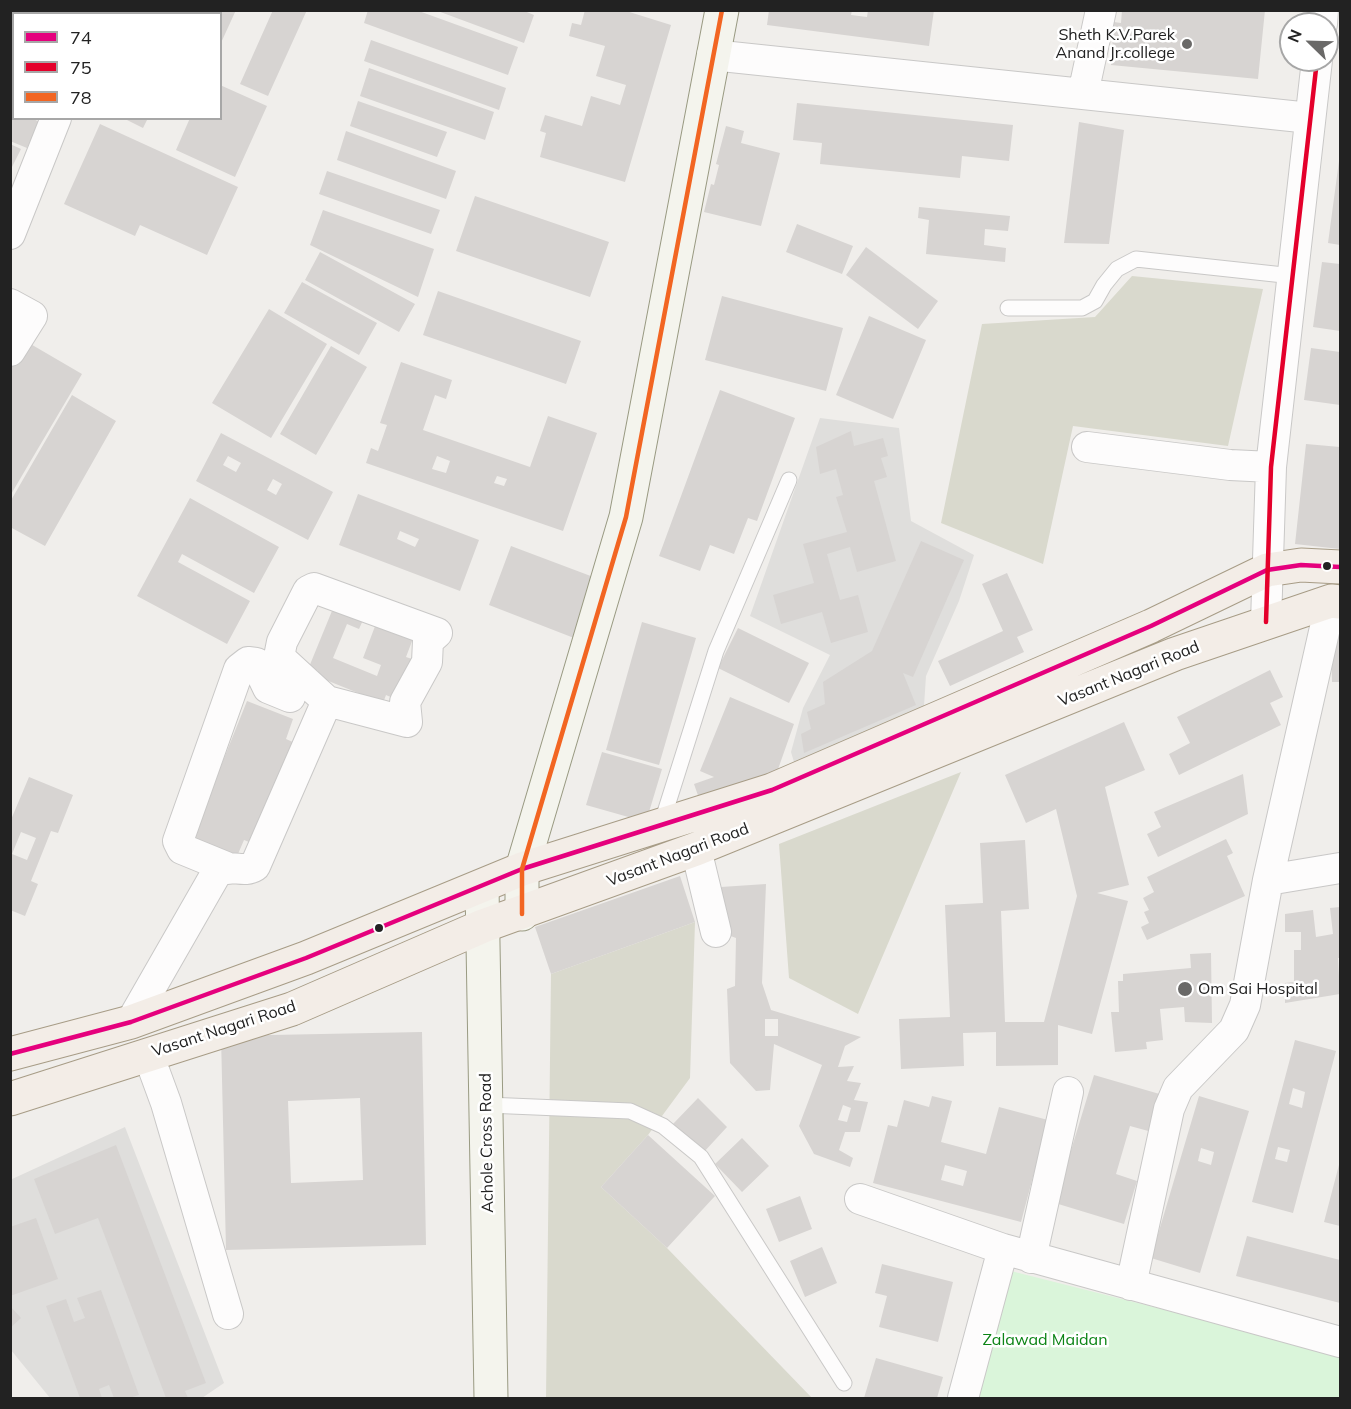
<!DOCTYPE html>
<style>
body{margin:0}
#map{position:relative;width:1351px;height:1409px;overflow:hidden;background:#f0eeeb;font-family:Mulish,sans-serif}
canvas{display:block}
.frame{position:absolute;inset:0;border:12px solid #222;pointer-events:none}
.legend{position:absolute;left:12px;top:12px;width:210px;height:108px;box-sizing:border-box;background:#fff;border:2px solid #a7a7a7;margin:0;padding:8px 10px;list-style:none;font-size:18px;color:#222}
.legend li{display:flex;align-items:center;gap:12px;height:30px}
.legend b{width:30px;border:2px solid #a7a7a7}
.north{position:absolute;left:1279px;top:12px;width:60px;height:60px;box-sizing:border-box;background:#fff;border:2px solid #a7a7a7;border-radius:50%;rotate:293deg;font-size:16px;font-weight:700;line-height:24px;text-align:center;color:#222}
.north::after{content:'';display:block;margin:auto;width:21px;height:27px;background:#6a6968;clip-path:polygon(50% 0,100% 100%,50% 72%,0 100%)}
</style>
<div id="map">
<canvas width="1351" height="1409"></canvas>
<div class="frame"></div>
<ul class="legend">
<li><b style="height:8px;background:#e5007d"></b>74</li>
<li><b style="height:8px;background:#e4002b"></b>75</li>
<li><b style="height:8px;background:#f26522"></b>78</li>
</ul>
<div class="north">N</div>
</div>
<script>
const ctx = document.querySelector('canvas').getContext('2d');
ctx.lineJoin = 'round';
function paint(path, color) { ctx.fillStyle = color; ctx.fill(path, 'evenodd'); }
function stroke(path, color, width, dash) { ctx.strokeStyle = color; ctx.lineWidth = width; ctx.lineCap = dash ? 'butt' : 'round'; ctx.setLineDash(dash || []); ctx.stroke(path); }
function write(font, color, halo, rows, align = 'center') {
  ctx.font = font + ' Mulish,sans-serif'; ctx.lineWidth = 5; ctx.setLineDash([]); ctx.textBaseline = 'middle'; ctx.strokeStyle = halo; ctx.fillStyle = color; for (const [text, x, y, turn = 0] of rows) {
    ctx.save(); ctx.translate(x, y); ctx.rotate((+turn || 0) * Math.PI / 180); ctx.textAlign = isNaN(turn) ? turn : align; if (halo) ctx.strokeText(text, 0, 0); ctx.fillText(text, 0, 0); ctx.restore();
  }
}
paint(new Path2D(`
 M820,418L899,428L911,521L974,555L959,601L926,676L924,706L797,772L791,752L803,708L830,655L750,616Z
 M125,1127L224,1383L202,1398H50L11,1350L10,1180Z`), '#dfdedc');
paint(new Path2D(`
 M1132,276L1263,289L1228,446L1073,426L1043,564L941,523L982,324L1095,317Z
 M961,772L858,1014L789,978L779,844Z
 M695,922L690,1078L648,1135L601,1187L667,1248L812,1398H546L551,974Z`), '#d9d9cd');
paint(new Path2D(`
 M1003,1269L1340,1354V1398H970Z`), '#daf5da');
paint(new Path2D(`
 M97,10H131L130,14H103Z
 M138,10H177L175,14H137Z
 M190,10H236L220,45V14H189Z
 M273,10H307L268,96L240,84Z
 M368,10H416L518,47L508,75L364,23Z
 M435,10H522L534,15L524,43Z
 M585,10H623L671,25L625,182L540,157L546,133L540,131L545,115L582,126L591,96L620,105L626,85L596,76L605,46L569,36L572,23L581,25Z
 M769,10H852L851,15L867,17L868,10H934L929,46L767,25Z
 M1122,10H1265L1258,79L1111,65L1114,22L1121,23Z
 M10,33L14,34V72L10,70Z
 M371,40L506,88L499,110L364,61Z
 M369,68L494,112L485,140L360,96Z
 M10,75L14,76V109L10,107Z
 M220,85L267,106L235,177L176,150L190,118H220Z
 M358,101L447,132L437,157L350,126Z
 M797,103L1013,125L1009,161L962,156L960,178L820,164L822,143L793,140Z
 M10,109L14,110V118H32L39,122L27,148L10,141Z
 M123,118H148L143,128Z
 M1079,122L1124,130L1109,244L1064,243Z
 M100,124L238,187L207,255L140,225L135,236L64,204Z
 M726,126L744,131L741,143L780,153L761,226L704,212L711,184L714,185L719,165L716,164Z
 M346,131L456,171L446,199L337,160Z
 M10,144L21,149L10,171Z
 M1339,161H1340V245L1328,243Z
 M327,171L440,210L431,234L319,194Z
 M475,196L609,242L590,297L456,251Z
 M919,207L1010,216L1008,231L985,229L984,245L1006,248L1005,262L926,254L929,220L918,218Z
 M323,210L434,249L418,297L310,245Z
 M797,224L853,246L842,274L786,252Z
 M866,247L938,301L918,329L846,275Z
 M320,252L415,304L399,332L305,280Z
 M1322,262L1340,264V331L1313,327Z
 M302,282L377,323L359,355L284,313Z
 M438,291L581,341L566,384L423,335Z
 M722,296L843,328L826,391L705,360Z
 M269,309L327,344L271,438L212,403Z
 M869,316L926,340L893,419L836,395Z
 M22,339L82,374L10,496V360Z
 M331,346L367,367L316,455L280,434Z
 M1311,348L1340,352V405L1304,400Z
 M401,362L452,380L446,399L435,395L423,430L530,467L548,416L597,433L563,531L366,463L371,448L378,451L387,425L380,423ZM437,456L450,461L446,473L432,469ZM497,476L507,479L504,486L494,483Z
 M720,390L795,418L757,521L748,518L734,554L710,545L700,571L659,556Z
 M72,395L116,421L45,546L10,527V502Z
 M851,431L854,446L883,438L888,456L881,458L887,477L874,481L896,561L857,572L850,547L827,554L840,600L858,595L868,632L831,643L822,612L781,624L773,595L814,583L803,544L847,532L836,497L843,495L836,469L820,474L816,447Z
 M221,433L333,492L308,540L196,481ZM228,456L241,463L236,472L223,465ZM273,479L282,484L276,495L267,490Z
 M1306,444L1340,447V549L1295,544Z
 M358,494L479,540L460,591L339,545ZM400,531L419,539L415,547L397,539Z
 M190,498L279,547L254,593L182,554L178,562L250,601L227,644L137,596Z
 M921,541L964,560L913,677L903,673L916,705L804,753L801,734L811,729L807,712L825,704L823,682L872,651Z
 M511,546L596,578L574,638L489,605Z
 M1007,573L1033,630L1017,637L1024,652L950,686L938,661L1003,631L982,584Z
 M334,606L364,618L359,629L347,624L333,658L377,676L381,665L363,658L377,621L414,636L406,657L412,659L395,699L386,695L383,703L316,676L318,671L309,667Z
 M642,622L696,638L659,765L606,750Z
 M1331,627H1340V682H1332Z
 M738,628L809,663L789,703L718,668Z
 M1270,670L1283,697L1270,703L1281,725L1179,775L1169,754L1190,743L1177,717Z
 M730,697L794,724L777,772L702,807L694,784L714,777L700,771Z
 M247,701L293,719L286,739L295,743L254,844L244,840L235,861L190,843Z
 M1124,722L1145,770L1105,787L1129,885L1097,893L1128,901L1092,1034L1058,1025V1065L996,1066V1032L963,1033L964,1066L901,1069L899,1019L950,1017L945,905L983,903L980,843L1025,840L1029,909L1001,911L1005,1022H1044L1077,896L1056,809L1026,823L1005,775Z
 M602,752L662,769L646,822L586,805Z
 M1243,774L1248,814L1158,857L1147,834L1161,827L1154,812Z
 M29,777L73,795L58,833L51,831L31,881L38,884L25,916L10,910V822ZM21,832L36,838L27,860L12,854Z
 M1226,839L1233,853L1227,856L1245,896L1147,940L1141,927L1149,923L1144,912L1149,910L1143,898L1154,892L1147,877Z
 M680,876L695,922L551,974L535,927Z
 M766,884L762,983L771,1010L861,1037L845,1046L838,1067L854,1066L847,1081L861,1083L854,1100L868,1102L860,1132H845L839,1150L853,1158L850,1167L814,1154L799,1126L822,1065L774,1044L770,1090L756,1091L730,1063L727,989L735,986L736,938L728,935L721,887ZM765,1019H778V1036H765ZM843,1105L851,1108L847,1122L838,1120Z
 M1340,907V958H1338L1340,994L1285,1003V983L1294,982V950H1301V932H1285V914L1313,910L1316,937L1333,934L1330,908Z
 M1211,953L1212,1023L1185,1022L1184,1007L1160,1009L1163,1040L1146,1042L1147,1049L1115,1052L1111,1012H1119L1118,981H1123V974L1191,968L1190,954Z
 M422,1032L426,1245L226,1250L221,1036ZM360,1098L363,1180L291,1183L288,1101Z
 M1295,1040L1336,1051L1293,1213L1252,1202ZM1293,1088L1305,1092L1302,1108L1289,1104ZM1278,1147L1290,1150L1287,1162L1275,1159Z
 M1094,1075L1163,1095L1152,1132L1130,1126L1116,1174L1137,1181L1124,1224L1055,1203Z
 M932,1096L952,1101L941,1142L986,1154L999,1107L1048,1120L1021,1222L873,1183L888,1125L897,1127L904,1100L929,1107ZM945,1165L967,1171L963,1186L941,1180Z
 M1199,1096L1249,1111L1200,1273L1151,1258ZM1201,1148L1214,1152L1211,1165L1198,1161Z
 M698,1098L727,1127L703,1153L673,1124Z
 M648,1135L715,1196L667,1248L601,1187Z
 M742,1138L769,1166L742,1192L715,1164Z
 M116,1145L206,1383L185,1391L188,1398H166L98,1218L55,1234L34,1179Z
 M1340,1161V1226L1324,1222Z
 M800,1196L812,1229L779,1242L766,1209Z
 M36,1218L58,1279L10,1296V1227Z
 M1247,1236L1340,1260V1303L1236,1276Z
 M822,1247L837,1283L805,1297L790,1261Z
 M882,1264L953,1282L938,1342L879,1327L887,1296L875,1293Z
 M101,1290L139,1395L129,1398H114L109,1385L99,1389L102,1398H80L46,1306L66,1299L74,1322L85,1318L77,1298Z
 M10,1306L21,1318L10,1328Z
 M876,1358L943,1377L937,1398H864Z`), '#d7d4d2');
const lane = new Path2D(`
 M1008,308H1082L1095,301L1104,285L1117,269L1136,259L1293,276
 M661,825L716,651L789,480
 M487,1105L630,1111L663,1126L701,1157L844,1383`);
const street = new Path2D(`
 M10,18L14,19
 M1322,24L1323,10
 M712,55L1083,94L1101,10
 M1083,94L1310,118
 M10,234L56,118
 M10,304L32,316L10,351
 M1087,447L1230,465L1271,467
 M314,588L437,633L428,641L427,662L405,702L407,722L327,701L279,657L282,642L308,591Z
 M1266,622L1271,467L1317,60
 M696,849L716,932
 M226,867L182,849L178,841L239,669L248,662L256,663L268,688L290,697
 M1268,880L1340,868
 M131,1022L217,872C233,863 242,874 255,866L327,701
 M148,1054L166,1103L228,1314
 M860,1199L1003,1249
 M1031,1258L1068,1092
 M1131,1285L1169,1109L1178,1088L1234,1030L1245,1005L1268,880L1331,601
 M963,1398L1003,1249L1340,1342`);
const secondary = new Path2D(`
 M482,887L491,1398
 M522,914V869L626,517L722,10`);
const primary = new Path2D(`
 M10,1054L131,1022L306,958L522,869L772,790L1151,626L1267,570L1301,565L1340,567
 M10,1099L292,1009L483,926L696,849L1175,654L1331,601L1340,602`);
stroke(lane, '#c9c8c7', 17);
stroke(street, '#c9c8c7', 32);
stroke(secondary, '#999a82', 35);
stroke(primary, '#a79c86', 35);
stroke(lane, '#fdfcfc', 15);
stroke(street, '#fdfcfc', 30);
stroke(secondary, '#f4f4ed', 33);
stroke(primary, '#f3ede7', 33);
stroke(new Path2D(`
 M10,1054L131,1022L306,958L522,869L772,790L1151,626L1267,570L1301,565L1340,567`), '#e5007d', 4.5);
stroke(new Path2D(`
 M1266,622L1271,467L1317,60`), '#e4002b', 4.5);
stroke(new Path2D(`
 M522,914V869L626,517L722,10`), '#f26522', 4.5);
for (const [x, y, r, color] of [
 [1187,44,6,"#6a6968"],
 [1327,566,5,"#222"],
 [379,928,5,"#222"],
 [1185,989,8,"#6a6968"]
]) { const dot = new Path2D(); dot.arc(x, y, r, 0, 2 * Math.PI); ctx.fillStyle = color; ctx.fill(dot); stroke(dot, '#fff', 2); }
write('16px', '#222', '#fff', [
 ["Sheth K.V.Parek",1175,35],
 ["Anand Jr.college",1175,53],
 ["Om Sai Hospital",1198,989,"left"]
], 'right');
write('16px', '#222', '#fff', [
 ["Vasant Nagari Road",1129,674,-22],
 ["Vasant Nagari Road",678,855,-21],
 ["Vasant Nagari Road",224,1029,-18],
 ["Achole Cross Road",487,1143,-91]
]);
write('16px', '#0c8416', '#fff', [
 ["Zalawad Maidan",1045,1340]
]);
</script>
